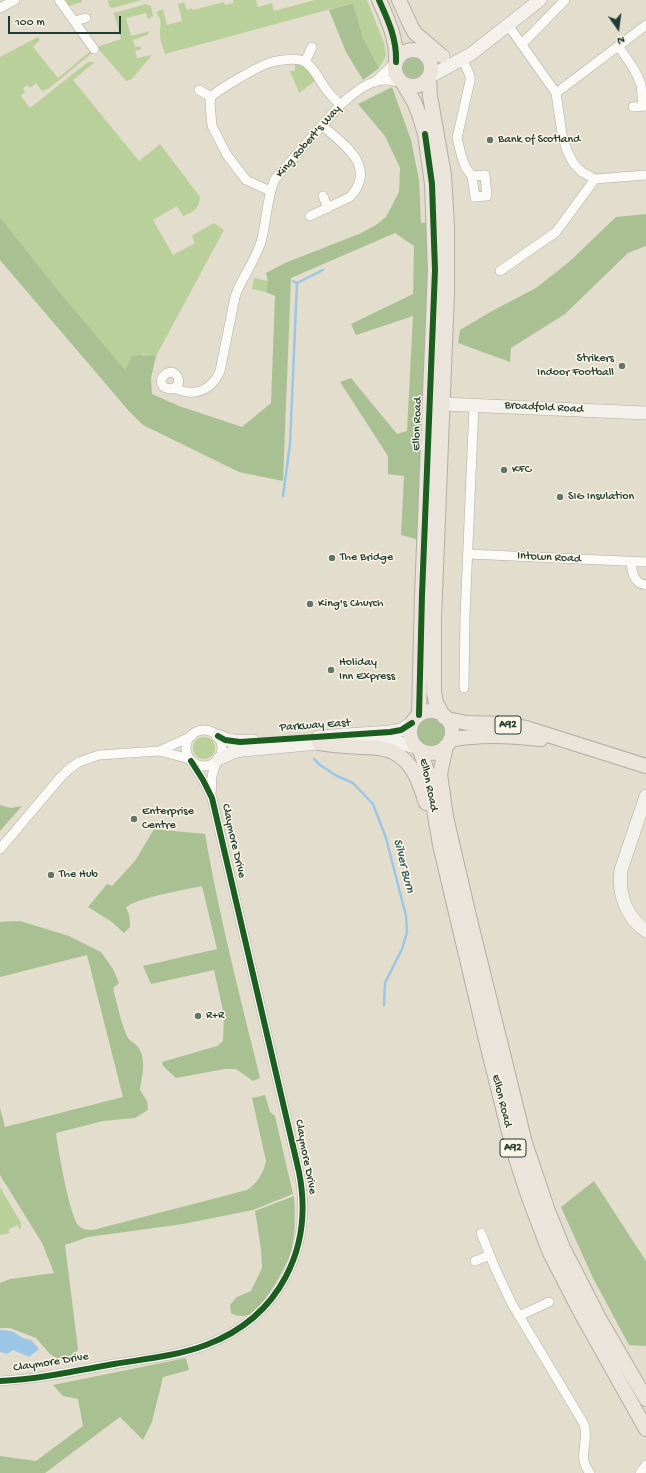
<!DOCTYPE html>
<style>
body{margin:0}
#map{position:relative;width:646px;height:1473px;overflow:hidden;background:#e2ddcc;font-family:"Gochi Hand",sans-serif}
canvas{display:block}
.north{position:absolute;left:598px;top:8px;width:40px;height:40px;-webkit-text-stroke:3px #fcf5e5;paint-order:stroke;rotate:166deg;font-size:11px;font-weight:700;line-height:16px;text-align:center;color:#1f3d34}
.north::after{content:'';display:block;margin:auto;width:14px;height:18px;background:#1f3d34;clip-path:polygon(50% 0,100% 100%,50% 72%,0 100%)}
.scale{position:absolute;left:8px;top:16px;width:113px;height:18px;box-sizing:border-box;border:2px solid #1f3d34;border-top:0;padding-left:5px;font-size:12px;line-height:14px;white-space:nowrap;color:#1f3d34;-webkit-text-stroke:3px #fcf5e5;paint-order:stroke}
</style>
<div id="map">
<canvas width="646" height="1473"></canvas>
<div class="north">N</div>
<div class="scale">100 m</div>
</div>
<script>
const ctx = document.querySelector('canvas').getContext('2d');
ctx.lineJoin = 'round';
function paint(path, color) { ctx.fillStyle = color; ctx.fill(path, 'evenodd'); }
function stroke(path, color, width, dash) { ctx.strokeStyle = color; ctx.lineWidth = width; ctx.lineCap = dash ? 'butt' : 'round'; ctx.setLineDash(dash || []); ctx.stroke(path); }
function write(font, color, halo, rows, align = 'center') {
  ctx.font = font + ' "Gochi Hand",sans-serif'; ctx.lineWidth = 3; ctx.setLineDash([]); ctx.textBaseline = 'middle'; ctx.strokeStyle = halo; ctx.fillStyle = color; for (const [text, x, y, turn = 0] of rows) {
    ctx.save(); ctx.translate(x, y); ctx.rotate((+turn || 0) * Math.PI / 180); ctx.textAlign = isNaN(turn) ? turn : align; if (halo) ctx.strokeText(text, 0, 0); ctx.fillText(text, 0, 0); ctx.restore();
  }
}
paint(new Path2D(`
 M62,0H82V2L68,6Z
 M108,0H142L112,8L109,6Z
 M233,0H256L258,7L272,3L274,11L315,0H367L384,43L386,56L379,68L363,38L353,3L165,54C163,48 160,41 160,34C160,23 163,23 156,12L163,9L167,25L182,21L178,4L184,2L187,10L192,8L193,10L224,2L225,5L234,3Z
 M146,4L151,6L153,16L148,19L146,13L126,18L131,36L150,31L147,35L133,40L135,47L140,46L141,49L135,51L137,58L152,55L132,79L126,81L97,47L121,39L114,13Z
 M38,37L40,40L33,47L58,78L92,50V53L48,89L42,91L36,83L30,88L27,85L23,88L25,92L21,96L30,108L88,62H95L73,80L139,161L160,144L200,197C200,208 193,212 183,216L177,206L153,220L173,255L195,243L192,237L193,235L214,223L224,230L156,356H149L143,354L125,371L57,289L0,217V57Z
 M295,63L305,66L315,81L299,93L290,71H295Z
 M254,278L268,281L266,292L252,289Z
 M193 748a11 11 0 1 1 22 0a11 11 0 1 1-22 0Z
 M0,1187L21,1223V1230L17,1225L8,1230L10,1233L0,1235Z`), '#bad09a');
paint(new Path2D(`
 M353,3L363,38L379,68L363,80L346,52L329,10Z
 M403 68a10 10 0 1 1 20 0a10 10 0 1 1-20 0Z
 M392,87L411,140L419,180L421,223L430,222L419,540L401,535L404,476L388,474V456L340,382L351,378L397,434L407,431L413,316L356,335L351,324L413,294L414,246L395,233L291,278L283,481L239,472L143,425L128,410L0,260V217L57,289L125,370L132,356C142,354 147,356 156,356L151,378L152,394L179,406L242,427L271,403L275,296L266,292L268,281L266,273L285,263L359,234L376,225L386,217L399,192L400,168L385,136L358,104Z
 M646,214V246L628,253L565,314L511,348L510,362L458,343L460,330L492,311L536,288L569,262L616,217Z
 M416 732a15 15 0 1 1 30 0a15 15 0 1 1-30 0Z
 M0,805L11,808L22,806L0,831Z
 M154,829L205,834C219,916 240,997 260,1078L253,1081L236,1069H225L176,1078L163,1066L162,1062L217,1046L223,1041L224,1015L214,970L151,984L143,966L217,949L202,886C188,889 131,899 126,908C130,914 130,920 130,927L124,933L112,922L88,907L107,884L112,886L135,861Z
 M20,921L69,936L101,952L113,969L119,983L113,988C117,1003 120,1019 126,1034C129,1042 133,1041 138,1047C147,1060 142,1076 140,1090L147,1101L148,1110L135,1118L103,1121L56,1133C58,1149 70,1218 79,1226C83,1230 87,1230 93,1230L247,1190C257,1184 264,1172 266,1161L252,1098L265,1095L270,1112L275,1116L293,1194L253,1210L183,1224L88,1237L65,1245L78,1349C74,1356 70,1360 62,1361L50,1354L36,1338L10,1328H0V1283L10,1279L54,1273L42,1243L0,1175V1108L5,1127L123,1097L87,955L0,977V922Z
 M594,1181L646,1261V1346L629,1345L593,1278L561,1207Z
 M294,1196C295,1215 296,1232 291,1251C287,1266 263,1308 249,1315C242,1317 236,1316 231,1313L230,1305L237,1297L251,1291L262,1268L261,1249L255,1211Z
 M186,1358L189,1370L163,1377L152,1422L143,1440L120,1417L45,1473H0V1456L36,1461L83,1426L78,1399L63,1396L53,1385Z`), '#a9c192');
paint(new Path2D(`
 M0,1330L12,1331L23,1338L31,1340L39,1349L29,1357L13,1350L7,1354L0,1352Z`), '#9bc6e6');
stroke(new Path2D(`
 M297,283L323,270
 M283,496L290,444L297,283L293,281
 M314,759L320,765L337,776L353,783L373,804L386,838L406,916L407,932L402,949L385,983L384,1005`), '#9bc6e6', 2.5);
const street = new Path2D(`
 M59,0L94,49
 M0,8L15,0
 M74,21L86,18
 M508,25L556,93L562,134L567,151L574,164L582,172L595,179L646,175
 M522,44L565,0
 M619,47L634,69L641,84L643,106
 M462,58L470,76V81L457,138L462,158L466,168L472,176L475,197L487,196L485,175L472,176
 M305,62L312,47
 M375,82L396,62
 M199,90L211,97
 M556,93L646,25
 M633,107L646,106
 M270,191L246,180L227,155L212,126L210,103L211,97C219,89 260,65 272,62C281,60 297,57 305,62C314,67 320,81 326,89C330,95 336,100 340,105
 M323,196L328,208
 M310,216L350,197C378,167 344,145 323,126
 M500,271L556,232L595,179
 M174,388C181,384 180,376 172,372C165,372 157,380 164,387C168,390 172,388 176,389C180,390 184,392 188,392C204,394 215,383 220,371L235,297L238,289C245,274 256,258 261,242C267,221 266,199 275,179L340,105C353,94 369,79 387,80C392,80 398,82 403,83
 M468,554L646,562
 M631,562C632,572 634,584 646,585
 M464,688L465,616L474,405
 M186 748a18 18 0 1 1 36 0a18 18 0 1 1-36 0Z
 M159,751L192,736
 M211,794L212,776L216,762
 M0,849L59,779L69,769L79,762L99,755L159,751L190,759
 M481,1233L495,1268L512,1304L584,1424C590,1442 576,1456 590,1473
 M475,1261L490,1255
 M519,1316L549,1302
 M0,1381C38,1379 76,1371 114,1364C144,1359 177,1356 206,1345C280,1317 314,1248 299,1172L212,798L203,780L191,761
 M640,1473L646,1465`);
const secondary = new Path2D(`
 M420,50L443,56
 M429,77L471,54L540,0
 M442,404L646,413
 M218,736C230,742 240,742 253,741
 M318,737L390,732L401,730L412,723
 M349,741L387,740L416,747
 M219,759L233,752L243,750L329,742
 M646,796L621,870C618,894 626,917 646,931`);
const primary = new Path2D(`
 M379,0C388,20 397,39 396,62
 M399,0L411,26L415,33L442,56
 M395 68a18 18 0 1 1 36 0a18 18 0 1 1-36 0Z
 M429,77L430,96L444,175L447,226V293L434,618V693L436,703L444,717
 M403,83L414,102L419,114L425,134L432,184L435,270L422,595L419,715
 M410 732a21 21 0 1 1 42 0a21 21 0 1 1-42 0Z
 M447,719L467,723L507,724L526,728L646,766
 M450,740C482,734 508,736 541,739
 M319,743C333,746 346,746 359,747C370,747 383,747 393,752C413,761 420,784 426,803
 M446,746L440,774L446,817L469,916L525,1143L548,1211L563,1248L600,1320L646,1399
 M420,750L428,774L440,845L487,1044L514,1152L529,1198L550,1253L581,1313L646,1429`);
stroke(street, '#afafa3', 10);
stroke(secondary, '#afafa3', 14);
stroke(primary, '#afafa3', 16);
stroke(street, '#fbfaf7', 9);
stroke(secondary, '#f4f1ec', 13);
stroke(primary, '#ebe4da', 14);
stroke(new Path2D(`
 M379,0C388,20 397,39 396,62
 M419,715L422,595L435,270L432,184L425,134
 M218,736L225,740L240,742L390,732L401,730L412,723
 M0,1381C38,1379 76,1371 114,1364C144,1359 177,1356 206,1345C280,1317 314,1248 299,1172L212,798L203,780L191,761`), '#1b5e20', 6);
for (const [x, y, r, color] of [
 [490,140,4,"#637569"],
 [622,366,4,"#637569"],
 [504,470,4,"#637569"],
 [560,497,4,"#637569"],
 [332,558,4,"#637569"],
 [310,604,4,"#637569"],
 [331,670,4,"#637569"],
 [134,819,4,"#637569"],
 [51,875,4,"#637569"],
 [198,1016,4,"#637569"]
]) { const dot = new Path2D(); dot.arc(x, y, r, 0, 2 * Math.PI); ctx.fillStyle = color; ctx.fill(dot); stroke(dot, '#fcf5e5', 1.5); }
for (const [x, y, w] of [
 [508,725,26],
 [513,1148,26]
]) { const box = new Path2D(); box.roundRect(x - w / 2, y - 9, w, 18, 3); ctx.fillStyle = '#fcf5e5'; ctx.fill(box); stroke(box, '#1f3d34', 1); }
write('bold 11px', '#1f3d34', null, [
 ["A92",508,725],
 ["A92",513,1148]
]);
write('12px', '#1f3d34', '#fcf5e5', [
 ["Bank of Scotland",498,140],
 ["Strikers",614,359,"right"],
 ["Indoor Football",614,373,"right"],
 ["KFC",512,470],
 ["SIG Insulation",568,497],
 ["The Bridge",340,558],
 ["King's Church",318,604],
 ["Holiday",339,663],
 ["Inn Express",339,677],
 ["Enterprise",142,812],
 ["Centre",142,826],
 ["The Hub",59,875],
 ["R+R",206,1016]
], 'left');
write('12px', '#1f3d34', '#fcf5e5', [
 ["King Robert's Way",309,142,-49],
 ["Broadfold Road",544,408,3],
 ["Ellon Road",418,424,-88],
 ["Intown Road",549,558,3],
 ["Parkway East",315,726,-4],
 ["Ellon Road",428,785,78],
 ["Claymore Drive",233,841,77],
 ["Ellon Road",501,1101,76],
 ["Claymore Drive",305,1157,79],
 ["Claymore Drive",51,1363,-9]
]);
write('italic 13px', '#365d63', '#fcf5e5', [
 ["Silver Burn",403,866,76]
]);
</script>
